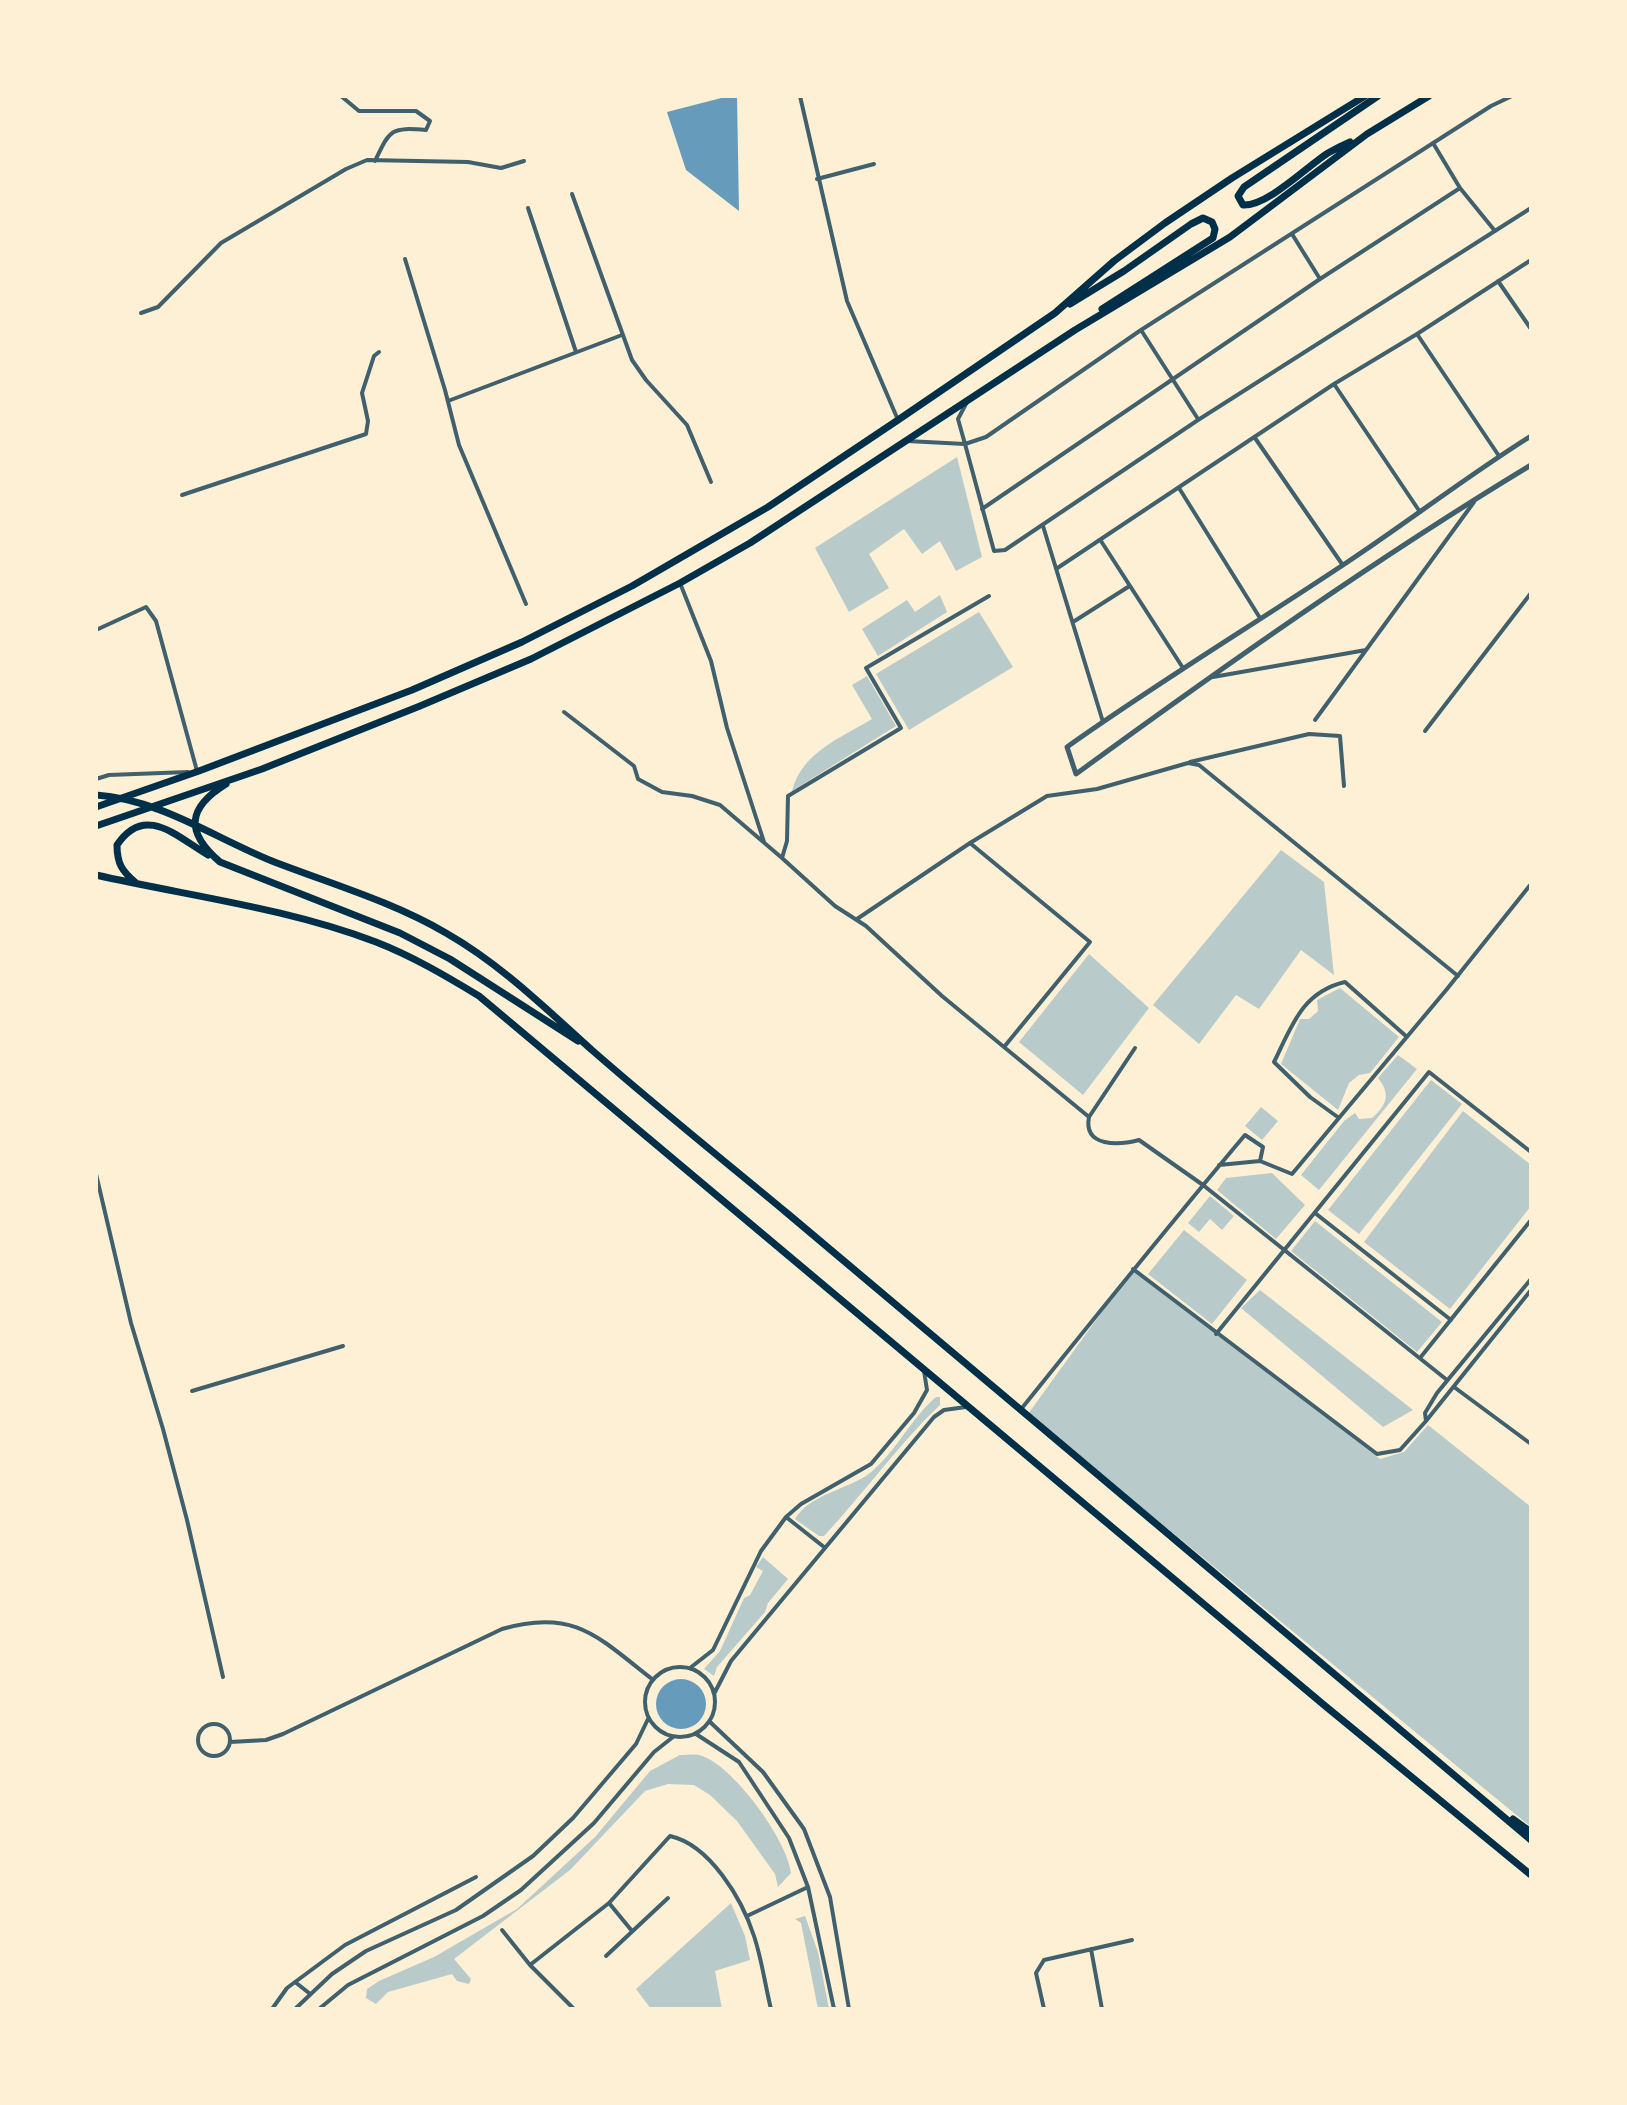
<!DOCTYPE html>
<style>
body{margin:0}
#map{position:relative;width:1627px;height:2105px;overflow:hidden;background:#fdf0d5;font-family:"Noto Serif",serif}
canvas{display:block}
.frame{position:absolute;inset:0;border:98px solid #fdf0d5;pointer-events:none}
</style>
<div id="map">
<canvas width="1627" height="2105"></canvas>
<div class="frame"></div>
</div>
<script>
const ctx = document.querySelector('canvas').getContext('2d');
ctx.lineJoin = 'round';
function paint(path, color) { ctx.fillStyle = color; ctx.fill(path, 'evenodd'); }
function stroke(path, color, width, dash) { ctx.strokeStyle = color; ctx.lineWidth = width; ctx.lineCap = dash ? 'butt' : 'round'; ctx.setLineDash(dash || []); ctx.stroke(path); }
paint(new Path2D(`
 M957,457L982,557L956,571L940,541L922,554L904,529L869,554L889,588L849,612L815,548Z
 M940,595L947,612L878,656L862,629L907,600L915,612Z
 M979,612L1013,667L909,730L876,674Z
 M867,676L896,726L792,791C802,752 841,738 872,719L852,685Z
 M1281,850L1324,882L1334,975L1301,950L1259,1009L1236,995L1199,1044L1153,1005Z
 M1089,954L1149,1008L1083,1095L1019,1042Z
 M1340,988L1399,1037L1370,1073L1359,1075L1349,1083L1338,1110L1281,1064L1300,1019H1309L1318,1011L1317,1000Z
 M1398,1055L1417,1069L1319,1190L1301,1175L1344,1121L1355,1113L1359,1119L1372,1118C1387,1105 1391,1094 1378,1078Z
 M1431,1080L1462,1104L1359,1234L1328,1210Z
 M1261,1107L1278,1121L1262,1140L1245,1126Z
 M1463,1111L1531,1165V1206L1450,1309L1364,1242Z
 M1272,1173L1305,1205L1276,1239L1217,1190L1226,1178Z
 M1210,1196L1234,1216L1222,1230L1210,1219L1199,1232L1188,1223Z
 M1315,1221L1442,1322L1417,1352L1291,1251Z
 M1184,1230L1247,1280L1212,1324L1148,1274Z
 M1133,1269L1380,1459L1404,1452L1428,1425L1531,1507V1827L1028,1414Z
 M1260,1290L1413,1410L1383,1427L1241,1308Z
 M936,1397H940V1405C898,1445 864,1493 824,1536H819L795,1519C810,1494 849,1489 870,1473C895,1453 912,1417 936,1397Z
 M763,1557L788,1579L768,1603L765,1612L717,1667L714,1676L704,1669L720,1651L744,1598L750,1595L763,1571L756,1567Z
 M680,1755C685,1755 693,1754 699,1755C732,1763 788,1841 791,1873L778,1887L775,1874L737,1821L710,1795L694,1785L668,1784L645,1791L570,1870L454,1959L471,1979L469,1984L457,1981L452,1974L388,1992L376,2004L366,1998L367,1989L379,1981L434,1957L517,1909L595,1837L650,1771Z
 M731,1903L745,1936L750,1960L715,1971L722,2009H651L636,1989Z
 M805,1916L818,1952L829,2009H818L801,1923L795,1919Z`), '#b9caca');
paint(new Path2D(`
 M729,96H737L739,211L686,170L667,112Z
 M656 1704a25 25 0 1 1 50 0a25 25 0 1 1-50 0Z`), '#669bbc');
stroke(new Path2D(`
 M341,96L359,111H416L430,121L426,130C390,127 390,130 375,161
 M800,96L847,301L898,420
 M1512,96L1491,106L1141,330L986,437L965,444L994,551L1005,550L1198,420L1531,208
 M1433,143L1460,188L1495,231
 M817,179L874,164
 M572,194L632,360L646,380L687,425L711,482
 M528,208L576,352
 M1292,234L1320,279L1460,188
 M405,259L445,390L459,445L526,604
 M1498,281L1531,329
 M141,313L158,307L221,243L346,169L367,160L468,162L501,168L524,161
 M1141,330L1198,419
 M1417,334L1499,456
 M1334,384L1420,512
 M448,401L622,335
 M1255,438L1342,564
 M907,441L965,444L958,419L967,402
 M1179,488L1260,618
 M182,495L366,434L368,421L362,393L374,356L379,352
 M982,509L1320,279
 M1043,526L1103,722
 M1101,541L1183,668
 M1056,569L1334,384L1417,334L1531,260
 M680,583L711,661L727,728L764,842
 M989,596L866,668L901,728L788,796L787,841L782,858L835,906L866,926L942,996L1089,1117
 M1073,622L1128,587
 M96,630L146,607L156,621L197,771
 M1213,677L1366,650
 M564,712L634,766L638,779L662,792L692,796L720,805L782,858
 M1315,720L1474,502
 M1425,731L1531,593
 M1190,762L1309,734L1340,736L1344,786
 M96,779L109,775L188,772
 M970,843L1047,796L1097,789L1188,763L1199,765L1458,976
 M857,919L970,843L1090,942L1004,1047
 M1135,1048L1089,1117C1083,1148 1120,1145 1139,1140L1203,1185L1447,1380
 M1339,1118L1310,1097L1274,1062C1292,1026 1302,992 1345,982L1407,1037
 M1260,1161L1292,1174L1447,989L1531,884
 M96,1174L131,1323L163,1429L187,1520L223,1677
 M1315,1213L1451,1320
 M1133,1269L1377,1454L1400,1450L1426,1421L1531,1290
 M1216,1334L1429,1072L1531,1152
 M1420,1358L1531,1220
 M1454,1387L1531,1444
 M192,1391L343,1346
 M1022,1408C1096,1316 1169,1225 1245,1135L1263,1147L1260,1161L1219,1165
 M1426,1421L1425,1413L1437,1393L1531,1279
 M786,1517L824,1547
 M645 1702a35 35 0 1 1 70 0a35 35 0 1 1-70 0Z
 M690,1668L713,1650L761,1551L786,1517L801,1504L871,1464L914,1413L927,1390L924,1371
 M714,1694L731,1661L934,1417L944,1410L966,1407
 M709,1721L763,1772L804,1829L830,1897L849,2009
 M198 1740a16 16 0 1 1 32 0a16 16 0 1 1-32 0Z
 M696,1734L739,1762L789,1838L808,1887L834,2009
 M230,1742L266,1740L283,1734L502,1629C574,1608 598,1637 652,1679
 M609,1903L632,1931
 M747,1916L808,1887
 M502,1930L530,1965
 M1091,1949L1102,2009
 M606,1956L668,1898
 M295,1982L309,1993
 M272,2009L287,1988L345,1945L476,1877
 M295,2009L332,1974L366,1951L456,1910L533,1856L573,1818L636,1744L648,1719
 M319,2009L348,1985L483,1916L521,1890L594,1823L654,1752L673,1737
 M574,2009L530,1965L609,1903L670,1836C710,1845 742,1899 754,1936C762,1960 765,1985 771,2009
 M1044,2009L1036,1973L1044,1960L1132,1940`), '#3f606c', 4);
stroke(new Path2D(`
 M1531,436C1467,476 1408,522 1346,563C1253,625 1157,683 1067,747L1076,774C1224,666 1374,560 1531,465`), '#3f606c', 5);
stroke(new Path2D(`
 M1350,142C1343,145 1335,149 1328,153C1306,167 1268,206 1243,205L1238,196L1244,187L1378,96
 M1070,304L1124,271L1191,224L1203,218L1212,222L1215,229L1213,238L1102,309
 M226,784C187,808 185,832 220,862L400,933L450,959L578,1041
 M96,795C159,799 215,838 272,861C331,884 391,901 446,933C502,965 546,1009 593,1051C657,1107 722,1159 787,1213C1035,1421 1283,1631 1531,1840
 M96,807L199,771L412,690L522,642L632,586L768,507L898,420L1055,313L1114,261L1165,223L1232,178L1365,96
 M96,826L262,769L420,706L531,659L680,583L750,543L1075,330L1230,237L1367,134L1429,96
 M96,875C189,896 287,908 376,942C412,956 446,976 479,996L1324,1705L1531,1875
 M136,883C122,871 117,864 117,845C145,803 177,837 208,855
 M1513,1819L1531,1832`), '#003049', 7);
</script>
